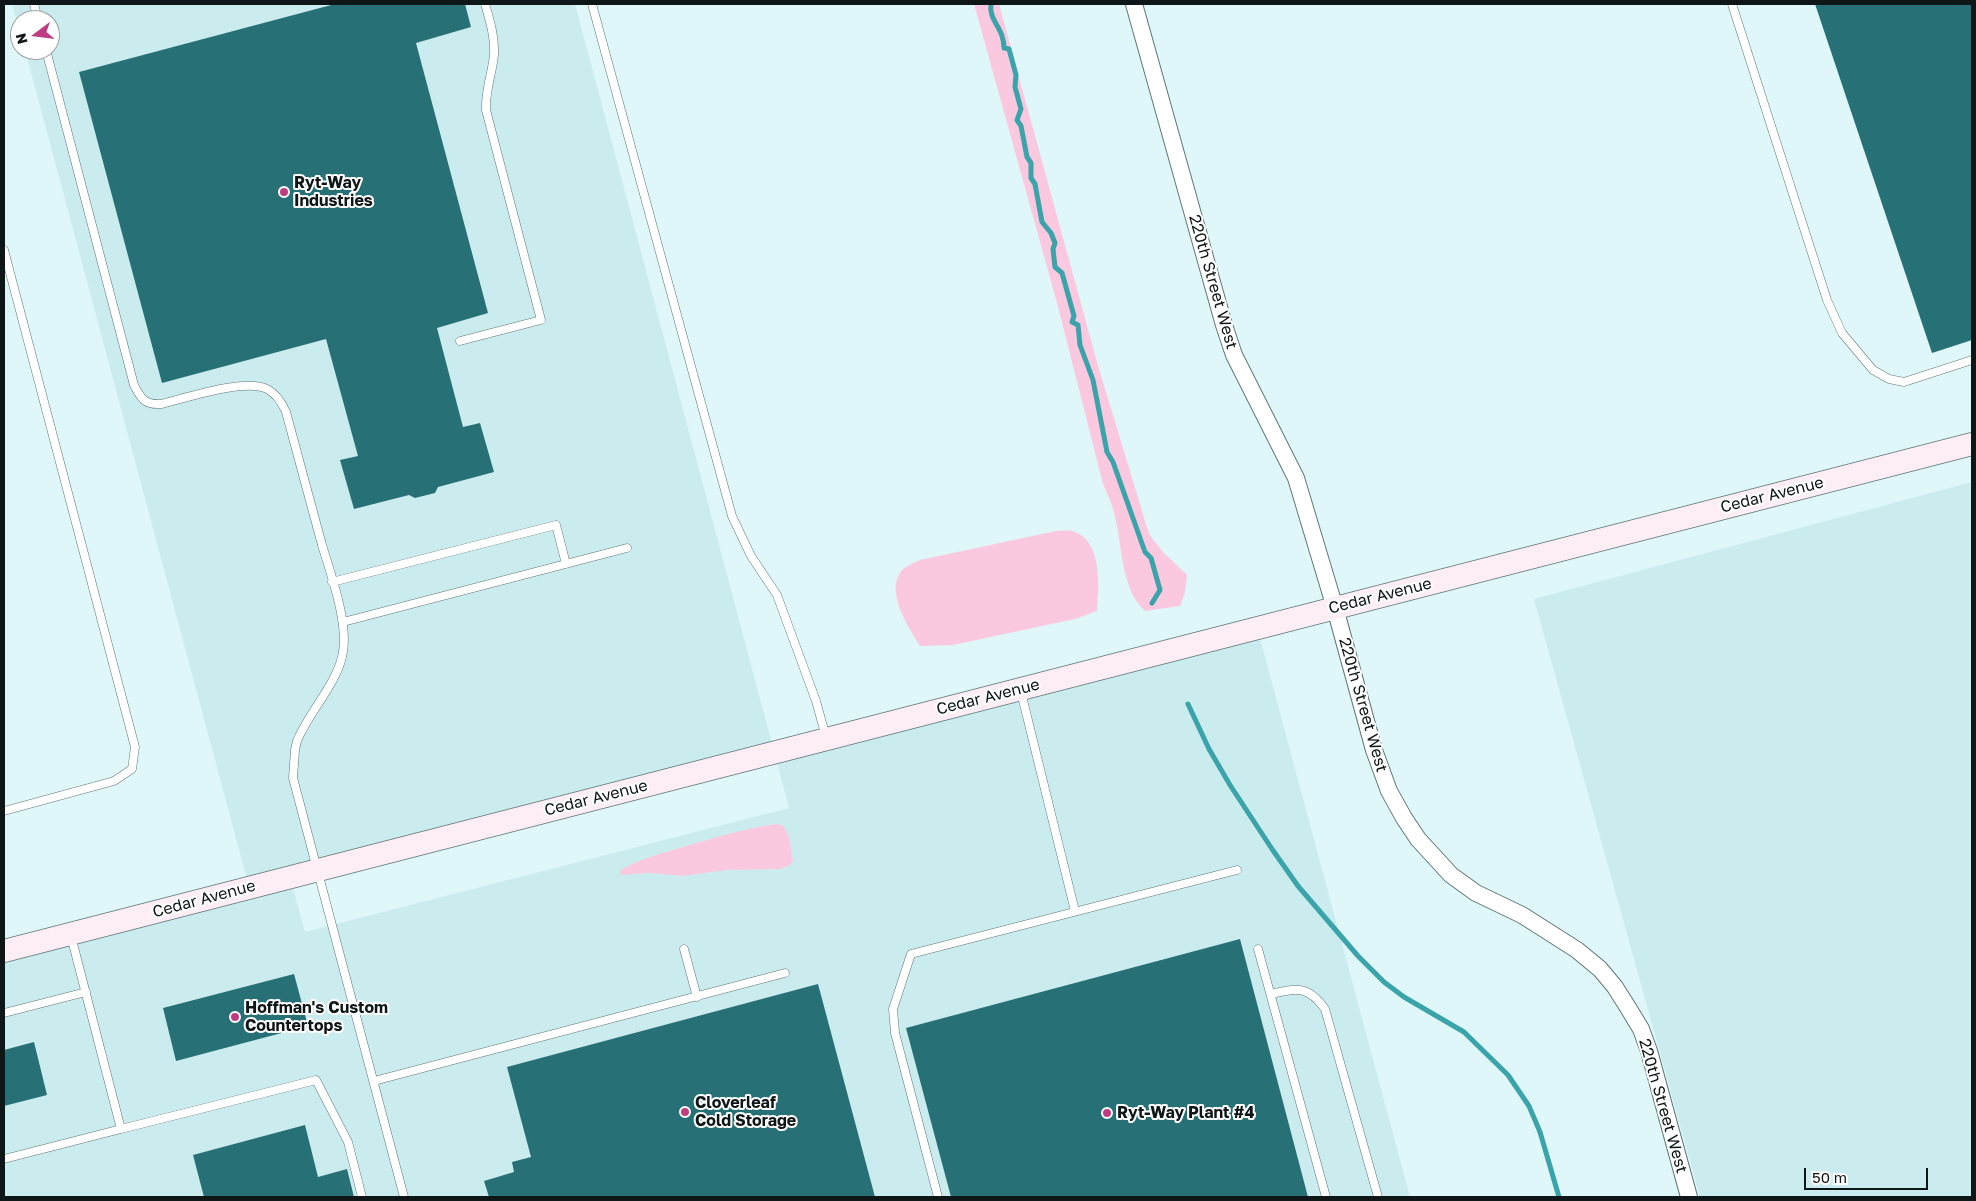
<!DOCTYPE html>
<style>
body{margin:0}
#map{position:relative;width:1976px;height:1201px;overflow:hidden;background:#dff7f8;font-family:"Golos Text",sans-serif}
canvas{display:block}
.frame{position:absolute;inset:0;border:5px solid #0e1617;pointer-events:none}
.north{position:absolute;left:10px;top:10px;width:50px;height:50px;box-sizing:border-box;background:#fefffe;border:1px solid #9ea2a2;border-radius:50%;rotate:255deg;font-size:14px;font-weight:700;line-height:20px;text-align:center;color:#0e1617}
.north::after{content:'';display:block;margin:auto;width:18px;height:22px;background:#be3c84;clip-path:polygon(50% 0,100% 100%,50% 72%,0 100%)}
.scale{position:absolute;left:1804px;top:1168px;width:124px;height:22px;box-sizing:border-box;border:2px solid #0e1617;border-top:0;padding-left:6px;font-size:15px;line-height:18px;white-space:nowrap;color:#0e1617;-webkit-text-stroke:4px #fefffe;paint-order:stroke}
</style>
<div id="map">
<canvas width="1976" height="1201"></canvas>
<div class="frame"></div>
<div class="north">N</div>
<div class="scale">50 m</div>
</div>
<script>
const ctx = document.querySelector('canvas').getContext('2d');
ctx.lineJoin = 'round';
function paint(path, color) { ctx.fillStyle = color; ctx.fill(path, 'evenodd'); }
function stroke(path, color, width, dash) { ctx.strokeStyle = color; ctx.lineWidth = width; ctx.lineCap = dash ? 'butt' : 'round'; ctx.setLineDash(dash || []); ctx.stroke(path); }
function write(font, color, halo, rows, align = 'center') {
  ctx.font = font + ' "Golos Text",sans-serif'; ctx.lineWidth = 4; ctx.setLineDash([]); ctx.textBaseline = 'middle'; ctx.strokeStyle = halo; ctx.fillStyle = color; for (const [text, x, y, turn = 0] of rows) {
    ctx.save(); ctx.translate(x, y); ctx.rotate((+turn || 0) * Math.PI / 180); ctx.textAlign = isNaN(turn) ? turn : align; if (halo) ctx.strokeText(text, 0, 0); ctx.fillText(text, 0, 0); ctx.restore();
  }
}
paint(new Path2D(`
 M12,4H575L774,751L1257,627L1410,1197H4V951L249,887L25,50H50V20H20V32ZM774,752L789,808L305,932L290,877Z
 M1972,482V1197H1700L1534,599Z`), '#cbecee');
paint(new Path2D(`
 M974,4H999L1097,362L1149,534L1163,552L1187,575L1185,593L1180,606L1145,611C1120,589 1123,544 1114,513C1112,503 1107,494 1103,484L1057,303Z
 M1056,531C1061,531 1067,530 1072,531C1103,539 1099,588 1097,611L1075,619L953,645L920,646C909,628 886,594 900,573C903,567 914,563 920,560Z
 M777,824L784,826L789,838L793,861L789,866L780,869L726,870L683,876L649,873L620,875L621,870C639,859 663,853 683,847C714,838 745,828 777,824Z`), '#fbc9df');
stroke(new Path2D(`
 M991,4C989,17 998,24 1002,36C1003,39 1004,44 1004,48L1009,49L1016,75L1015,87L1021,109L1017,120L1021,126L1027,157L1031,163V178L1035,184L1042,222L1051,233L1055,243L1053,249L1055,267L1062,273L1074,316L1072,322L1078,325L1080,345L1093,380L1107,452L1113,462L1145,552L1151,558L1160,590L1152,603
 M1188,704L1209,749L1230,785L1272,849L1298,886L1358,956L1384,982L1404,997L1464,1032L1508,1075L1529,1106L1540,1132L1559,1197`), '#3aa4aa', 5);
paint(new Path2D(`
 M335,4H465L471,27L416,43L488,313L437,328L463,427L480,423L494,472L438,487L435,493L415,498L409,495L354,509L340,460L358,456L326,339L162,383L79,72Z
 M1815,4H1972V340L1932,353Z
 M1240,939L1308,1197H951L906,1028Z
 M294,974L308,1026L176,1061L163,1008Z
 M818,984L875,1197H489L484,1181L514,1172L512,1162L531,1157L507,1067Z
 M34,1042L47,1095L4,1106V1050Z
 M305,1125L318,1177L347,1169L354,1197H204L193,1155Z`), '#277075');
const service = new Path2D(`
 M34,4L38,20
 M592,4L732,516L751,556L777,595L816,701L826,737
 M1732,4L1827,300L1842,333L1873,370L1889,379L1904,382L1972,360
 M46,50L134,385C141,399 145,405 161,404C186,398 245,378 267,389C277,394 282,403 286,412C298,456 310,501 322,545C331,575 350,626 342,657C335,686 309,712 297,741L295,750L293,778L404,1197
 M4,250L135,747L132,769L114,781L4,811
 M460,341L541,320L486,110C485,91 492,74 494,55C495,37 490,21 485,4
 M332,582L556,525L566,564
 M343,622L627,548
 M1021,692L1075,911
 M684,949L697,997
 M1258,949L1326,1197
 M1271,994C1296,988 1308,985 1325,1009L1378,1197
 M4,1013L86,992
 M374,1081L785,973
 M121,1129L316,1080L348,1142L362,1197
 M4,1159L121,1129L71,936
 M938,1197L895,1033L893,1009L911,954L1237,870`);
const minor = new Path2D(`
 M1134,4L1224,325L1234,355L1296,478L1335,608L1374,750L1389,791L1404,818L1418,839L1451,875L1476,893L1522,915L1577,950L1600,969L1615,987L1627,1006L1641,1029L1649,1051L1689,1197`);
const secondary = new Path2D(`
 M4,951L1972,444`);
stroke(service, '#617677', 9);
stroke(minor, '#617677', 18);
stroke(secondary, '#617677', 24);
stroke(service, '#fff', 8);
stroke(minor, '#fff', 16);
stroke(secondary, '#fceef4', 22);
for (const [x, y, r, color] of [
 [284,192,5,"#be3c84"],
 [235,1017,5,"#be3c84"],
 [685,1112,5,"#be3c84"],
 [1107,1113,5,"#be3c84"]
]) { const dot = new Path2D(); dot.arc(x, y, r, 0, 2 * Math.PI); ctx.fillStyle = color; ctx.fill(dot); stroke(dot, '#fefffe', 2); }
write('bold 16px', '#0e1617', '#fefffe', [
 ["Ryt-Way",294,183],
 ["Industries",294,201],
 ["Hoffman's Custom",245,1008],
 ["Countertops",245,1026],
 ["Cloverleaf",695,1103],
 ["Cold Storage",695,1121],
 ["Ryt-Way Plant #4",1117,1113]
], 'left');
write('16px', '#0e1617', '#fefffe', [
 ["220th Street West",1213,282,74],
 ["Cedar Avenue",1772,495,-14],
 ["Cedar Avenue",1380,596,-14],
 ["Cedar Avenue",988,697,-14],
 ["220th Street West",1363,705,74],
 ["Cedar Avenue",596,798,-14],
 ["Cedar Avenue",204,899,-15],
 ["220th Street West",1663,1106,74]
]);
</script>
